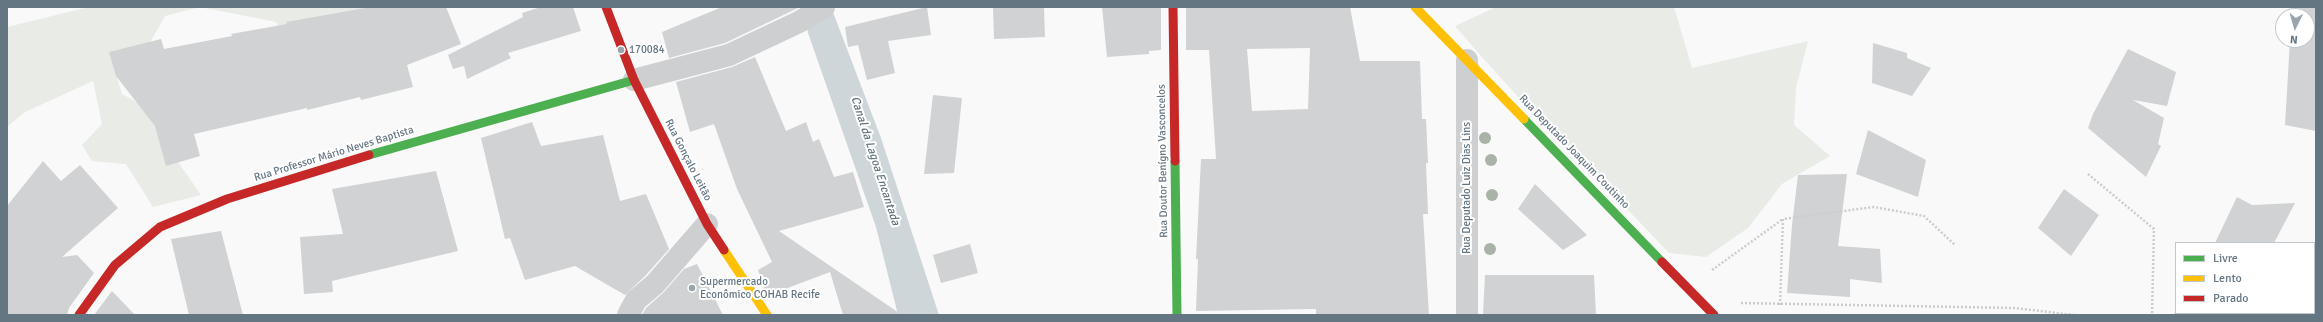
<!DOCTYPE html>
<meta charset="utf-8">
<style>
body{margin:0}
#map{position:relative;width:2323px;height:322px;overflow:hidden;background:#f9f9f9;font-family:Signika,sans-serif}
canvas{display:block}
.frame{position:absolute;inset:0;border:8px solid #657683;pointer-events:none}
.legend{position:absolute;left:2175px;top:242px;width:140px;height:72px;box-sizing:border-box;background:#fff;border:1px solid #c1c8cd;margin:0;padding:5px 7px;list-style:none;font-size:12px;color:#657683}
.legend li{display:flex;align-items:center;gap:8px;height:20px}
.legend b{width:20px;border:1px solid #c1c8cd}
.north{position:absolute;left:2275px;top:8px;width:40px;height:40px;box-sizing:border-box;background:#fff;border:1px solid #c1c8cd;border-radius:50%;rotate:185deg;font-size:11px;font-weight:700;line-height:16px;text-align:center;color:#657683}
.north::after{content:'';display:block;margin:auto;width:14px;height:18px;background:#99a4ac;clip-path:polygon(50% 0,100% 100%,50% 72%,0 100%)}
</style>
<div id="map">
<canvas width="2323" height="322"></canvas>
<div class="frame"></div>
<ul class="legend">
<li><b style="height:5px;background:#4caf50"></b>Livre</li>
<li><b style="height:5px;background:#ffc107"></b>Lento</li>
<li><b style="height:5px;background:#c62828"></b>Parado</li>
</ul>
<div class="north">N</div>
</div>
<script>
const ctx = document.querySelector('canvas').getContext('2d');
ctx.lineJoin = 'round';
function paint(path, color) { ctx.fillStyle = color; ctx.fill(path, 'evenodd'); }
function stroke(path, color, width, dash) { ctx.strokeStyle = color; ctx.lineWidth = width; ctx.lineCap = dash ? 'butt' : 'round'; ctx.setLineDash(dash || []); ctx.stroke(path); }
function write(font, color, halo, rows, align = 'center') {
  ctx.font = font + ' Signika,sans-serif'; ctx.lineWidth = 4; ctx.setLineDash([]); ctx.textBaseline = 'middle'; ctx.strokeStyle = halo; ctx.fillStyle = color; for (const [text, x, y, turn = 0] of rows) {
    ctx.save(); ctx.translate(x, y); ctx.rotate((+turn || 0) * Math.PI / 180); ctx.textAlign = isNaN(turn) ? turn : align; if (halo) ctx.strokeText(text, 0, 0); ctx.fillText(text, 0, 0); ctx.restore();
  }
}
paint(new Path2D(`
 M89,7H385L290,46L276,22L200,7L165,16L147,48L114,67L122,94L150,110L164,142L201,195L153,207L126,164L92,161L82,145L102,124L93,81L25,112L7,127V27Z
 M1496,7H1674L1692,68L1808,41L1796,88L1794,125L1830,156L1782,184L1748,228L1706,257L1669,253C1598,177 1522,106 1455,26Z`), '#e8ebe6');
paint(new Path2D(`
 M803,7H831L881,138L939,315H898L876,227L808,33Z`), '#ced6d9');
paint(new Path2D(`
 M371,7H446L461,44L407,65L413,87L361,100L360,97L307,110V108L194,134L200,156L166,166L155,126L116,76L109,52L161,39L164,49L232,36L231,34L287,24L286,22Z
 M541,7H573L581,31L508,53L511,58L467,79L464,66L453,69L448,55L523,17L522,13Z
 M722,7H800L725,43L669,58L662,32Z
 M927,7L931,35L888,41L895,73L867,80L858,45L848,47L845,27Z
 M993,7H1044L1045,37L994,39Z
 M1102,7H1161V50L1149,51V54L1107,57Z
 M1186,7H1350L1360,61H1420L1422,119H1426L1428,163H1426L1428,214H1423L1429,315H1316V309L1196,311L1198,259H1196L1201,159H1216L1209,50H1186ZM1310,48L1308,109L1252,111L1247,49Z
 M2296,7H2316V131L2285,125L2290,40H2307V16H2294Z
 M1873,43L1907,53V58L1931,68L1912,96L1872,83Z
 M2128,49L2176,72L2167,106L2133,100L2164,118L2158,144L2161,146L2146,177L2088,128L2093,114Z
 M755,57L786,131L806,122L813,142L819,139L834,177L853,172L864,207L779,231L902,315H843L830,272L769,295L764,288L758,270L772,262L737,189L714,124L690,132L676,82L732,67Z
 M933,95L962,98L954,173L924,174Z
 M532,122L541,146L603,135L620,201L646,194L669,249L646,275L625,295L575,266L525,280L510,238L505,239L481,138Z
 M1868,130L1926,160L1918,197L1856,174Z
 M43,161L61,181L80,165L118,208L62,257L77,255L94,273L69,308L67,315H7V206Z
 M436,171L458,251L332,281L333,292L304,294L300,237L343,234L332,189Z
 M1847,174L1838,246L1880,249L1882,283L1850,279V297L1787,293L1792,225L1798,175Z
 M1535,184L1587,235L1563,250L1518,209Z
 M2064,189L2099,215L2071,256L2038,228Z
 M2237,197L2252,205L2295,203L2274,243H2215Z
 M221,231L243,315H189L171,239Z
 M970,244L978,273L941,283L933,255Z
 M697,264L723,315H642L646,308L664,292L684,269Z
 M1485,275H1594L1596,315H1483Z
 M112,291L135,315H94Z`), '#d0d2d3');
stroke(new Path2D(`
 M2088,174L2154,229L2152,315
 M2314,259L2316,258
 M1712,270L1783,219
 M1741,303L2015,308L2074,315
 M1780,305L1783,219L1874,207L1924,216L1955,245
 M2174,315L2179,313`), '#cbcccd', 2.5, [2, 2]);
stroke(new Path2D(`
 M1467,60V315
 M634,80L729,55L799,22L824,7
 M628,315L636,300L655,284L707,224`), '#cecfd0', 22);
stroke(new Path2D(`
 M1524,119L1662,262
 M369,155L634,80
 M1175,161L1177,315`), '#4caf50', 9);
stroke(new Path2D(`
 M1415,7L1524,119
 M724,250L767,315`), '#ffc107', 9);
stroke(new Path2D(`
 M606,7L634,80L707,224L724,250
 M1173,7L1175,161
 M1662,262L1714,315
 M79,315L115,265L160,227L227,199L369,155`), '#c62828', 9);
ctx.fillStyle = '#a9b3a7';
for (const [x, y] of [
 [1485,138],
 [1491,160],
 [1492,195],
 [1490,249]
]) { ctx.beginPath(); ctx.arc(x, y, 6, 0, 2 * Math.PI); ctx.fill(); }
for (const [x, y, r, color] of [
 [621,50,4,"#99a4ac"],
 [692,288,4,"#99a4ac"]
]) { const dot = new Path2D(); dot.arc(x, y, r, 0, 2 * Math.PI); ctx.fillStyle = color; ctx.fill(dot); stroke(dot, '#fff', 1.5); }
write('11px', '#657683', '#fff', [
 ["170084",629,50],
 ["Supermercado",700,282],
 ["Econômico COHAB Recife",700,295]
], 'left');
write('11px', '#657683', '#fff', [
 ["Rua Deputado Joaquim Coutinho",1574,152,46],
 ["Rua Professor Mário Neves Baptista",334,154,-17],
 ["Rua Gonçalo Leitão",688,160,63],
 ["Rua Doutor Benígno Vasconcelos",1163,161,-91],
 ["Rua Deputado Luiz Dias Lins",1467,188,-90]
]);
write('italic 12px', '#60757c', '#fff', [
 ["Canal da Lagoa Encantada",875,161,72]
]);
</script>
